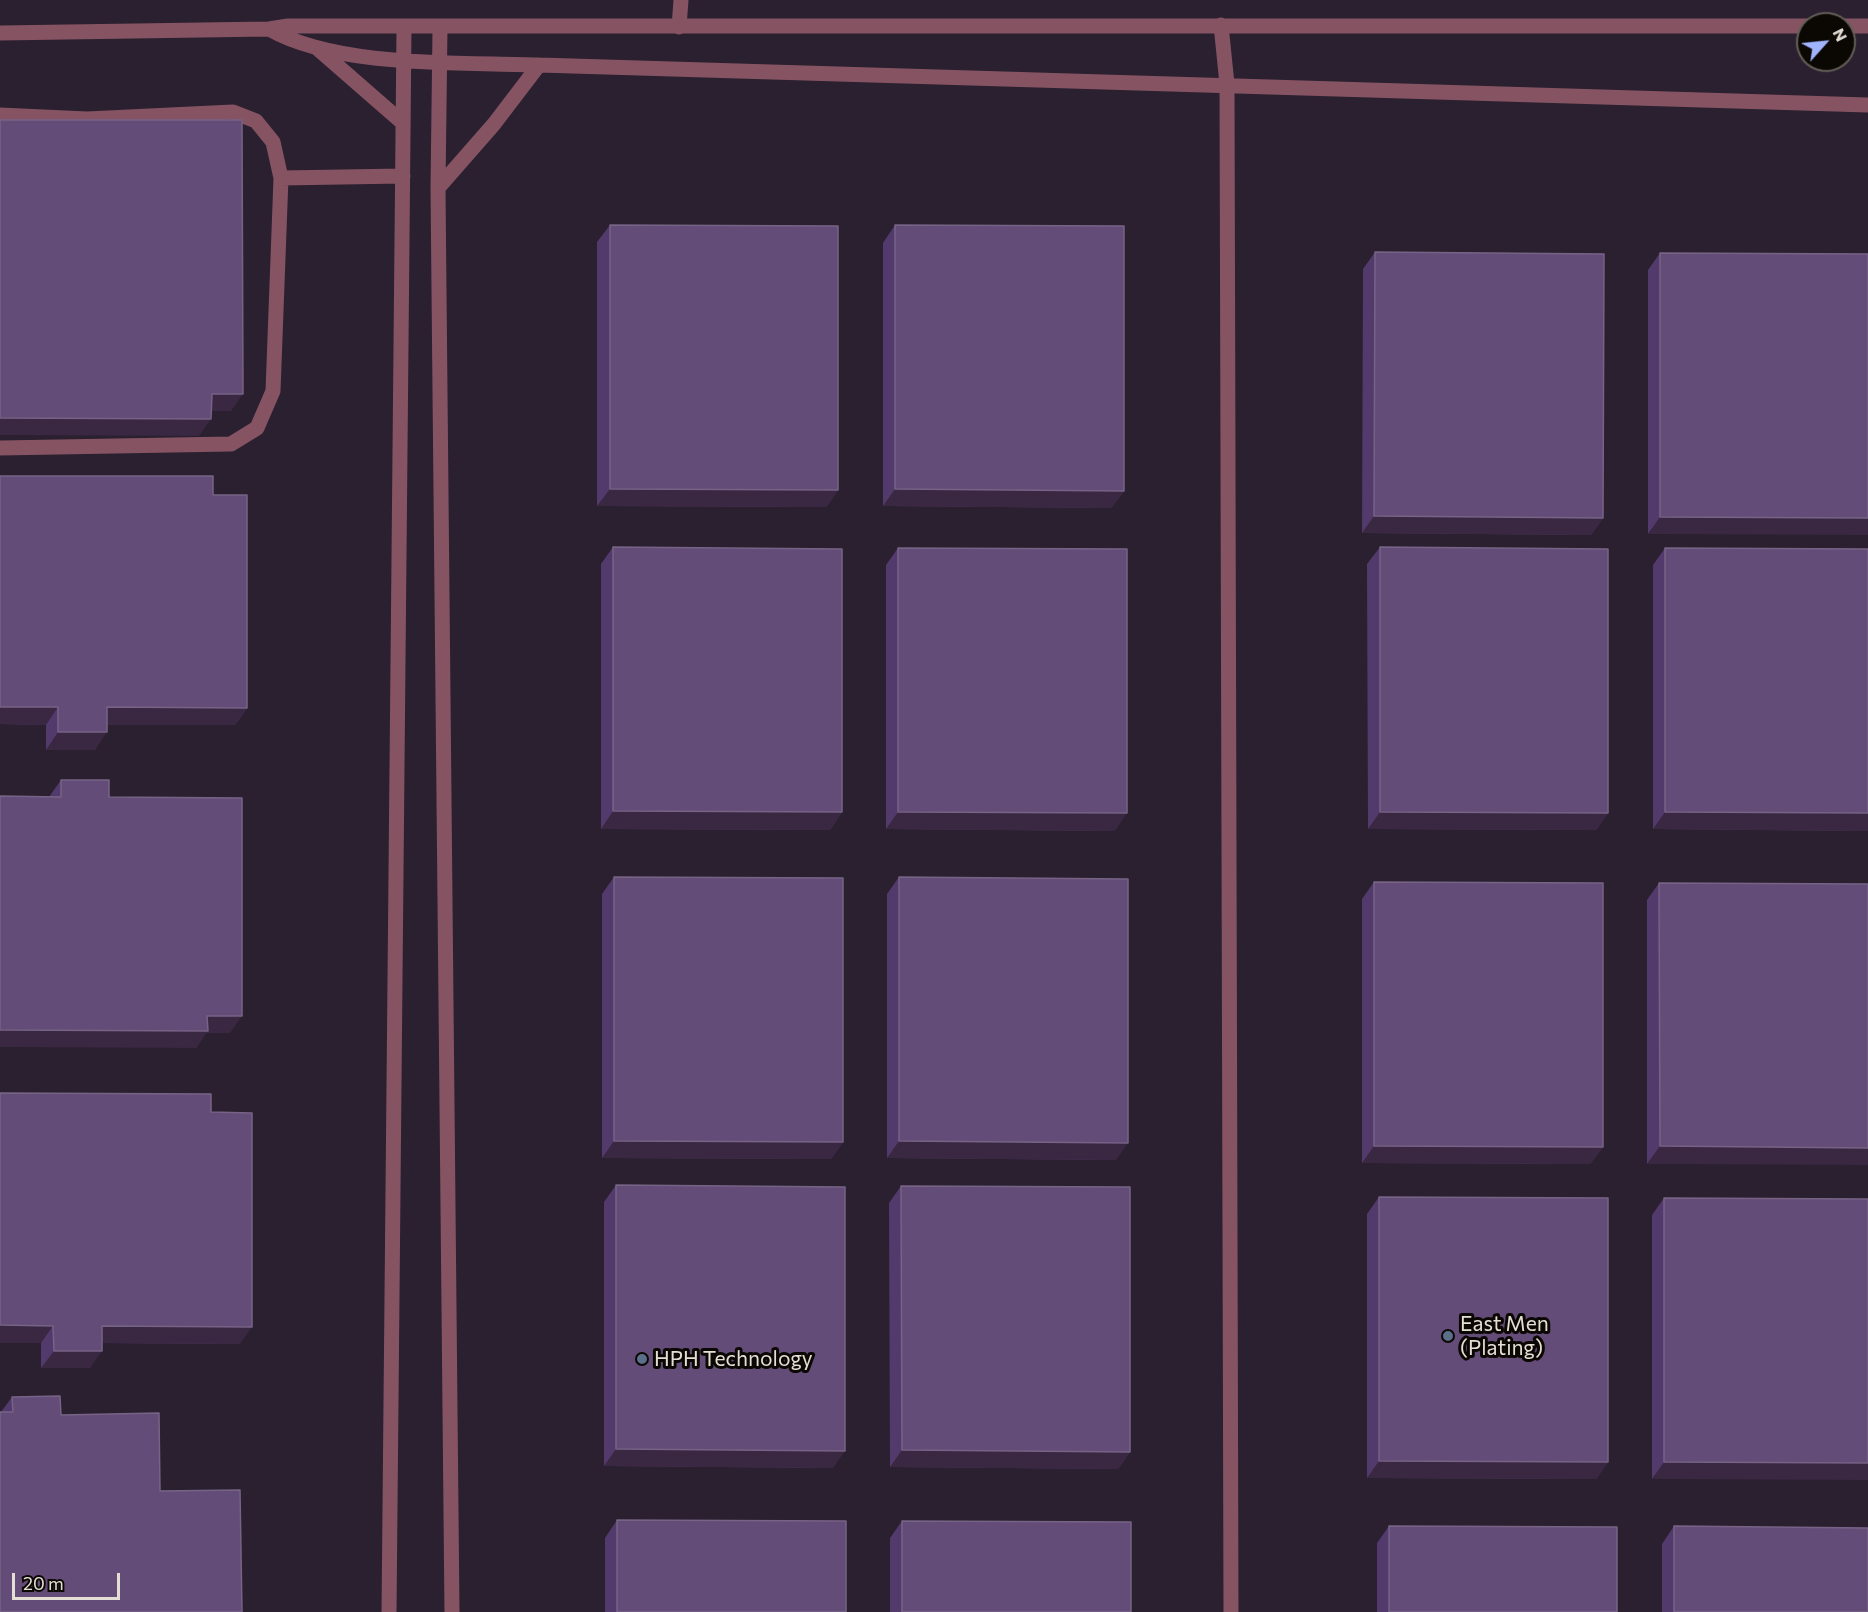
<!DOCTYPE html>
<style>
body{margin:0}
#map{position:relative;width:1868px;height:1612px;overflow:hidden;background:#241c0f;font-family:Commissioner,sans-serif}
canvas{display:block}
.north{position:absolute;left:1796px;top:12px;width:60px;height:60px;box-sizing:border-box;background:#0b0703;border:2px solid #625d57;border-radius:50%;rotate:63deg;font-size:16px;font-weight:700;line-height:24px;text-align:center;color:#e4ded5}
.north::after{content:'';display:block;margin:auto;width:21px;height:27px;background:#a0b3fd;clip-path:polygon(50% 0,100% 100%,50% 72%,0 100%)}
.scale{position:absolute;left:12px;top:1573px;width:108px;height:27px;box-sizing:border-box;border:3px solid #e4ded5;border-top:0;padding-left:8px;font-size:18px;line-height:21px;white-space:nowrap;color:#e4ded5;-webkit-text-stroke:4px #0b0703;paint-order:stroke}
</style>
<div id="map">
<canvas width="1868" height="1612"></canvas>
<div class="north">N</div>
<div class="scale">20 m</div>
</div>
<script>
const ctx = document.querySelector('canvas').getContext('2d');
ctx.lineJoin = 'round';
function paint(path, color) { ctx.fillStyle = color; ctx.fill(path, 'evenodd'); }
function stroke(path, color, width, dash) { ctx.strokeStyle = color; ctx.lineWidth = width; ctx.lineCap = dash ? 'butt' : 'round'; ctx.setLineDash(dash || []); ctx.stroke(path); }
function write(font, color, halo, rows, align = 'center') {
  ctx.font = font + ' Commissioner,sans-serif'; ctx.lineWidth = 6; ctx.setLineDash([]); ctx.textBaseline = 'middle'; ctx.strokeStyle = halo; ctx.fillStyle = color; for (const [text, x, y, turn = 0] of rows) {
    ctx.save(); ctx.translate(x, y); ctx.rotate((+turn || 0) * Math.PI / 180); ctx.textAlign = isNaN(turn) ? turn : align; if (halo) ctx.strokeText(text, 0, 0); ctx.fillText(text, 0, 0); ctx.restore();
  }
}
paint(new Path2D(`
 M0,0H1868V1612H0ZM1808,24H1844V60H1808Z`), '#2a202f');
stroke(new Path2D(`
 M1221,25L1227,84L1231,1612
 M1844,26H1868
 M679,27L681,0
 M269,29C338,68 459,62 539,65
 M0,33L269,29L288,26H1808
 M317,48L403,123
 M0,115L87,119L233,112L256,121L273,142L281,178L273,391L257,428L231,444L0,448
 M281,178L403,176
 M438,188L440,28
 M389,1612L404,28
 M452,1612L438,188L494,124L539,65L1868,105`), '#865363', 15);
paint(new Path2D(`
 M610,225L838,490L826,507L597,506V242Z
 M895,225L1124,491L1111,508L883,506V243Z
 M1375,252L1603,518L1591,535L1362,533L1363,269Z
 M1660,253L1868,254L1648,534V270Z
 M213,495L247,708L235,725H107L95,750H46V725L0,724Z
 M613,547L842,812L830,830L601,829V564Z
 M1380,547L1608,813L1596,830L1368,829L1367,564Z
 M898,548L1115,831L886,829V565Z
 M1665,548L1868,549V831L1653,829V565Z
 M61,780L109,797L230,1033H206L196,1048L49,797Z
 M614,877L843,1142L831,1159L602,1158V894Z
 M899,877L1116,1160L887,1158V894Z
 M1374,882L1603,1147L1590,1164L1362,1163V899Z
 M1659,883L1868,884L1647,1164V900Z
 M211,1112L240,1344L102,1343L90,1368H41V1343H0Z
 M616,1185L833,1468L604,1466V1202Z
 M901,1186L1130,1452L1118,1469L890,1467L889,1203Z
 M1379,1197L1608,1462L1596,1479L1367,1478V1214Z
 M1664,1198L1868,1199L1652,1479V1215Z
 M12,1397L61,1415L160,1491L1,1412Z
 M617,1520L846,1612H605V1538Z
 M902,1521L1131,1612H890V1538Z
 M1389,1526L1617,1612H1377V1543Z
 M1674,1526L1868,1612H1662V1544Z`), '#533a6c');
paint(new Path2D(`
 M212,394H243L231,411H199Z
 M0,418L211,419L199,436L0,435Z
 M610,489L838,490L826,507L597,506Z
 M895,489L1124,491L1111,508L883,506Z
 M1374,516L1603,518L1591,535L1362,533Z
 M1660,517L1868,518V535L1648,534Z
 M0,707H58L46,725L0,724Z
 M107,707L247,708L235,725H95Z
 M58,732H107L95,750H46Z
 M613,811L842,812L830,830L601,829Z
 M898,812L1127,813L1115,831L886,829Z
 M1380,812L1608,813L1596,830L1368,829Z
 M1665,812L1868,813V831L1653,829Z
 M207,1016H242L230,1033H206L196,1048L0,1047V1030Z
 M614,1141L843,1142L831,1159L602,1158Z
 M899,1141L1128,1143L1116,1160L887,1158Z
 M1374,1146L1603,1147L1590,1164L1362,1163Z
 M1660,1146L1868,1148V1165L1647,1164Z
 M0,1325L53,1326L41,1343H0Z
 M102,1326L252,1327L240,1344L90,1343Z
 M54,1351H102L90,1368H41Z
 M616,1449L845,1451L833,1468L604,1466Z
 M902,1450L1130,1452L1118,1469L890,1467Z
 M1379,1461L1608,1462L1596,1479L1367,1478Z
 M1664,1462L1868,1463V1480L1652,1479Z`), '#3a2742');
const building = new Path2D(`
 M0,120H242L243,394H212L211,419L0,418Z
 M610,225L838,226V490L610,489Z
 M895,225L1124,226V491L895,489Z
 M1375,252L1604,254L1603,518L1374,516Z
 M1660,253L1868,254V518L1660,517Z
 M0,476H213V495H247V708L107,707V732H58V707H0Z
 M613,547L842,549V812L613,811Z
 M1380,547L1608,549V813L1380,812Z
 M898,548L1127,549V813L898,812Z
 M1665,548L1868,549V813L1665,812Z
 M61,780H109V797L242,798V1016H207L208,1031L0,1030V796L61,797Z
 M614,877L843,878V1142L614,1141Z
 M899,877L1128,879V1143L899,1141Z
 M1374,882L1603,883V1147L1374,1146Z
 M1659,883L1868,884V1148L1660,1146Z
 M0,1093L211,1094V1112L252,1113V1327L102,1326V1351H54L53,1326L0,1325Z
 M616,1185L845,1187V1451L616,1449Z
 M901,1186L1130,1187V1452L902,1450Z
 M1379,1197L1608,1198V1462L1379,1461Z
 M1664,1198L1868,1199V1463L1664,1462Z
 M60,1396L61,1415L159,1413L160,1491L240,1490L242,1612H0V1412H13L12,1397Z
 M617,1520L846,1521V1612H617Z
 M902,1521L1131,1522V1612H902Z
 M1389,1526L1617,1527V1612H1389Z
 M1674,1526L1868,1528V1612H1674Z`);
paint(building, '#634c77');
stroke(building, '#776386', 1.5);
for (const [x, y, r, color] of [
 [1448,1336,6,"#5c6f8a"],
 [642,1359,6,"#5c6f8a"]
]) { const dot = new Path2D(); dot.arc(x, y, r, 0, 2 * Math.PI); ctx.fillStyle = color; ctx.fill(dot); stroke(dot, '#0b0703', 2); }
write('21px', '#e4ded5', '#0b0703', [
 ["East Men",1460,1324],
 ["(Plating)",1460,1348],
 ["HPH Technology",654,1359]
], 'left');
</script>
